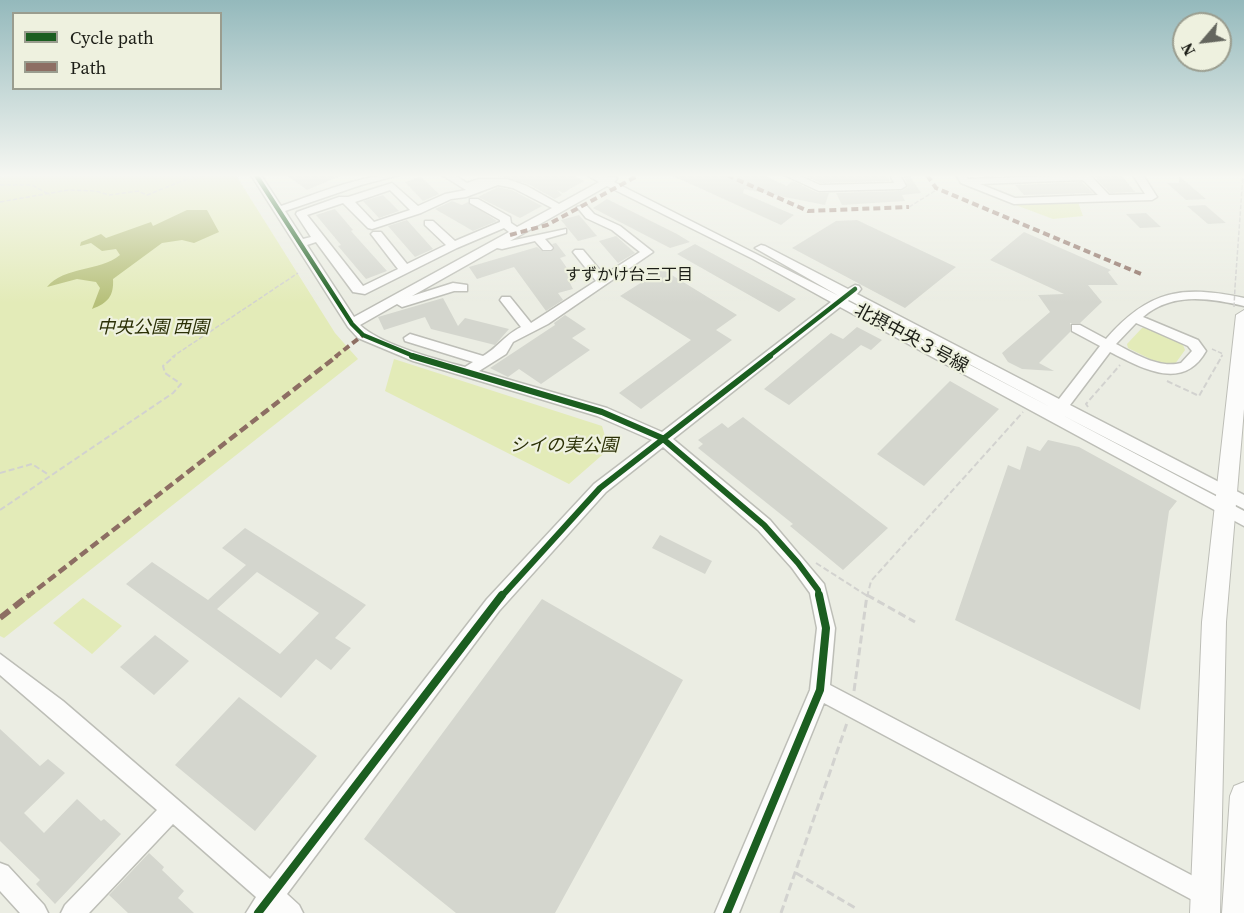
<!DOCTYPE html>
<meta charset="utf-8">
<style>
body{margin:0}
#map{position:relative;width:1244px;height:913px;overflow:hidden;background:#ebede3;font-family:"Source Serif 4",serif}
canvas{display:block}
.legend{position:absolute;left:12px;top:12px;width:210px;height:78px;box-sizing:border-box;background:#eef1df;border:2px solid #9a9d8f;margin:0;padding:8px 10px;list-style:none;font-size:18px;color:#1c1e17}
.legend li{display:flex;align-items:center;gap:12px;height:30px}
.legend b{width:30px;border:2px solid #9a9d8f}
.north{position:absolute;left:1172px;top:12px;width:60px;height:60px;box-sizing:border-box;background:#eef1df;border:2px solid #9a9d8f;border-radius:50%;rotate:242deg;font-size:16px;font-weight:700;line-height:24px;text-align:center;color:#1c1e17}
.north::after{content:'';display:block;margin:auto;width:21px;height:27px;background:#64665e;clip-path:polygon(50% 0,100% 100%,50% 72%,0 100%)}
</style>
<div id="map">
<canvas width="1244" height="913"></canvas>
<ul class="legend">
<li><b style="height:8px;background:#1b5e20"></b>Cycle path</li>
<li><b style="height:8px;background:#8d6e63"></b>Path</li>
</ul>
<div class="north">N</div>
</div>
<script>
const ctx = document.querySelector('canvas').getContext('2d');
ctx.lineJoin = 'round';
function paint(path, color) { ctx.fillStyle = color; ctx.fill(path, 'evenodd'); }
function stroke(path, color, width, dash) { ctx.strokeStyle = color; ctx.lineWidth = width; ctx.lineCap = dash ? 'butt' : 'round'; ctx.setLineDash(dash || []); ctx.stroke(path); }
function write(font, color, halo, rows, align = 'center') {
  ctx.font = font + ' "Source Serif 4","Noto Sans JP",serif'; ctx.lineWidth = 4.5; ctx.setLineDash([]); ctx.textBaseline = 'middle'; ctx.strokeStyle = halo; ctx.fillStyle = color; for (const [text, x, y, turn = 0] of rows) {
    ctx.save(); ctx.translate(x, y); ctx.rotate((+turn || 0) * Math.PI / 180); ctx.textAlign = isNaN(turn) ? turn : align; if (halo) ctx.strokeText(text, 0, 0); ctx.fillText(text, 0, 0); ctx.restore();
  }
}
paint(new Path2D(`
 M12,175H240L237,177L335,333L358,359L4,638L0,636V177Z
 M1078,202L1083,216L1053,219L1013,204Z
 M1148,327C1160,332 1182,336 1185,350L1175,364L1158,363L1128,348L1127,344L1142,328Z
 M394,359L602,426L609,449L569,484L385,391Z
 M83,598L122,626L92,654L53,623Z`), '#e3ebb8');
paint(new Path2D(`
 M187,210H207L219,232L194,243L182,240L162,243L113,279C114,296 108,303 92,309L100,288L96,282L77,279L47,287C64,266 99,272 120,255L116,249L102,251L91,243L80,246L81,242L101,234L106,238L151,222L153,226Z`), '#b6c079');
paint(new Path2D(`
 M287,175H342L307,190Z
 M494,175H572L584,181L563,193L557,190L562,195L555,199L528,184Z
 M671,175H762L787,186L793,181L818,193H829L825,205L744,189L743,193L794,215L781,225Z
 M804,175H888L890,181L820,183Z
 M903,175H909L921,193L902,195L905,201L842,205L836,193L901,191L908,187Z
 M1093,175H1121L1135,192L1110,193Z
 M1179,176L1206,199L1186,200L1167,183H1179Z
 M421,177L439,194L423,201L405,182Z
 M1082,182L1093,193L1024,195L1015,185Z
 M498,187L512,190L542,206L520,218L478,197Z
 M383,195L399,211L379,218L363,201Z
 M607,199L677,234L690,242L670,248L593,208Z
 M452,201L462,205L468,202L497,221L473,231L435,209Z
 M1205,205L1226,223L1208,224L1187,206Z
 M335,209L353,230L351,231L387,271L366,279L338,246L341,245L316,215Z
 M1146,213L1161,227L1140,228L1126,214Z
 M579,215L597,236L578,241L561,220Z
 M407,220L433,249L415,257L388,226Z
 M857,220L956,267L905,308L792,248L836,221Z
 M1024,232L1111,270L1108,272L1118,285H1088L1102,302L1080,323H1070V332L1039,363L1054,371L1022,369L1008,362L1002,353L1050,312L1038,295L1064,294L990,260Z
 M616,236L635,253L618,263L599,241Z
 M556,243L566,256L560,258L576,281L570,283L573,289L558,293L563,300L546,311L514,267L477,279L469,267L537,247L543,252H551L555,248L552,244Z
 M695,244L796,299L779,312L677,254Z
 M657,266L737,315L716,330L732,340L641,409L619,393L691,340L620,296L650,277L645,274Z
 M443,298L458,326L465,318L509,329L495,345L431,329L425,317L384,330L378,317Z
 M565,315L586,329L572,338L590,350L541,384L519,369L508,377L490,368L555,325L554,323Z
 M857,327L882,340L871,350L861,345L789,405L764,389L831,333L843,339Z
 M950,381L999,409L924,486L877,454Z
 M743,417L757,428L888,528L843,570L790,526L793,524L698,448L703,444L698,440L722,423L728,428Z
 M1048,440L1079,447L1177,501L1169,511L1140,710L955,620L1008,465L1020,470L1027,446L1040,451Z
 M245,528L366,605L335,638L351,648L331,670L316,659L281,698L126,584L152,562L208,600L246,565L222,548ZM257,572L319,613L280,654L217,609Z
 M660,535L712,561L705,574L652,548Z
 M542,599L683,680L555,913H456L364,839Z
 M155,635L189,661L154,695L120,667Z
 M239,697L317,756L255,831L175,765Z
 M0,729L40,766L48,759L65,773L24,813L44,833L77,799L101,821L104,819L121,834L55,904L36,884L40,880L0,841Z
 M149,853L164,867L162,870L184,891L178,898L194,913H128L109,895Z`), '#d4d6ce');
const minor = new Path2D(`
 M251,175H261L281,206C320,193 358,175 399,175L361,185L285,211L303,239L311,237L296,214L297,212L339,197H348L392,183L418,206L445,194L466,190L442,175H454L467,183L479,179H507L527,186L559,204L599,182L587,175L616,177L617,179L614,182L839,296L755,248L761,245L765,246L848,289L855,285L859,286L861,289L857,294L1059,399L1100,346L1072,331V325H1080L1106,339C1149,290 1182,285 1244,298V306C1209,298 1172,292 1143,317L1198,340L1206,351C1183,392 1142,368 1110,352L1070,405L1244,495V509L1062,415L1244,511V526L840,307L673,439L770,520L824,584L835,628L830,685L1214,887L1217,895L1214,903L1206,906L1198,903L824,703L739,913H715L810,690L817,628L810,593L792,568L758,530L663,447L606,492L499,611L287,894L299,905L303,913H246L256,897L173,824L89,913H61L65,905L157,810L0,675V654L63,701L270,879L487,599L594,484L652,440L597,416L413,361L358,338L348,327ZM498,185L513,188L552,208L517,227L511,223L510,217L478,199H470V203L500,220V222L455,241L433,221H425V225L446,245L407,264L381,232H373L371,234L398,269L363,286L307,215L343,203L368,228L372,229L421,213L451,199L466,197ZM607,186L753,259L831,302L662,432L607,408L479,371L506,354L513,342L548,324L653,252L620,226L594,214L586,205L577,207L586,218L612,230L640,252L604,275L583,250H575L573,252L596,281L531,323L510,297H502L500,300L521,327C502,337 500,346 483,356L410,334L404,338L405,341L473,362L465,367C436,359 381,345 360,325L397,304L402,307L454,291H467V285L453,283L412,296L497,248L502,249L535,241L543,250H551L553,248L545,239L566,233V229L510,241ZM390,190L410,210L374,222L355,202ZM504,228L509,232L354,317L307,245L316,242L353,292L365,294L457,248ZM849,300L1052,408L848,301ZM1136,323L1188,346L1192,351L1181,363C1160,369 1135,354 1116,344Z
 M784,175H798L820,185L894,183L890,175H900L906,186L901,189L819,191Z
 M956,175H966L968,179L1090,175L1109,195L1145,194L1133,175H1143L1157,197L1152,200L1014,204L961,183ZM1083,180L1098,195L1015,198L980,184Z
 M0,863L8,866L44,905L48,913H20L0,891Z`);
const major = new Path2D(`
 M1244,310V409L1226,622L1220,913H1190L1202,622L1236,315Z
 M1244,782V913H1222L1230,796L1234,786Z`);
stroke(minor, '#bdbeb7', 3);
stroke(major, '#bdbeb7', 2);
stroke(new Path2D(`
 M0,185H32L50,195
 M0,202L68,190L96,191L109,195L138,191L147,195L187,179L212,175
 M909,207L938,189
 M1235,287L1243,175
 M1212,349L1223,354L1221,357
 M172,357L298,273`), '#d2d2cf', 1.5, [4.5, 2]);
stroke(new Path2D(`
 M1167,381L1199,396L1222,356
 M1088,407L1086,404L1120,365
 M0,473L32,464L49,475
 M0,510L173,393L181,384L165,373L163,366L175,356
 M816,563L869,597
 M867,597L871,581L1023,412`), '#d2d2cf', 2, [6, 3]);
stroke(new Path2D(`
 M867,595L915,622
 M854,691L867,595
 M796,873L857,909
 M781,913L847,723`), '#d2d2cf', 3, [8, 4]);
paint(minor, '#fcfcfb');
paint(major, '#fcfcfb');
stroke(new Path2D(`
 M1234,307L1235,287`), '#d2d2cf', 1.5, [4.5, 2]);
stroke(new Path2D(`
 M727,175L808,211L909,207
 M927,175L936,188L1141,274
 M510,235L547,225L639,175
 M335,357L363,335`), '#8d6e63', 4, [7, 4]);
stroke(new Path2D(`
 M27,597L337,356`), '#8d6e63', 4.5, [9, 4.5]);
stroke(new Path2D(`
 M0,618L29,595`), '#8d6e63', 6, [12, 6]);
stroke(new Path2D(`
 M256,175L352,324L363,335L416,357
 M768,357L855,289`), '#1b5e20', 4.5);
stroke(new Path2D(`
 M412,356L602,412L662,438L764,525L798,563L818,590L819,597
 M501,597L600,488L770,356`), '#1b5e20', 6);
stroke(new Path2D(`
 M258,913L502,595
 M727,913L820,690L826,628L819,595`), '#1b5e20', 8);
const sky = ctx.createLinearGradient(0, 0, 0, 303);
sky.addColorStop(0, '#94b9bc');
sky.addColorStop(0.58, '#f6f7f2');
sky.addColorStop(1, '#f6f7f200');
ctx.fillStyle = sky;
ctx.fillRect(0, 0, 1244, 303);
write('16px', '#1c1e17', '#eef1df', [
 ["すずかけ台三丁目",629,276]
]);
write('italic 18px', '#2b3006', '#eef1df', [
 ["中央公園 西園",153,328],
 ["シイの実公園",564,446]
]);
write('18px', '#1c1e17', '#eef1df', [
 ["北摂中央３号線",911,339,28]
]);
</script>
